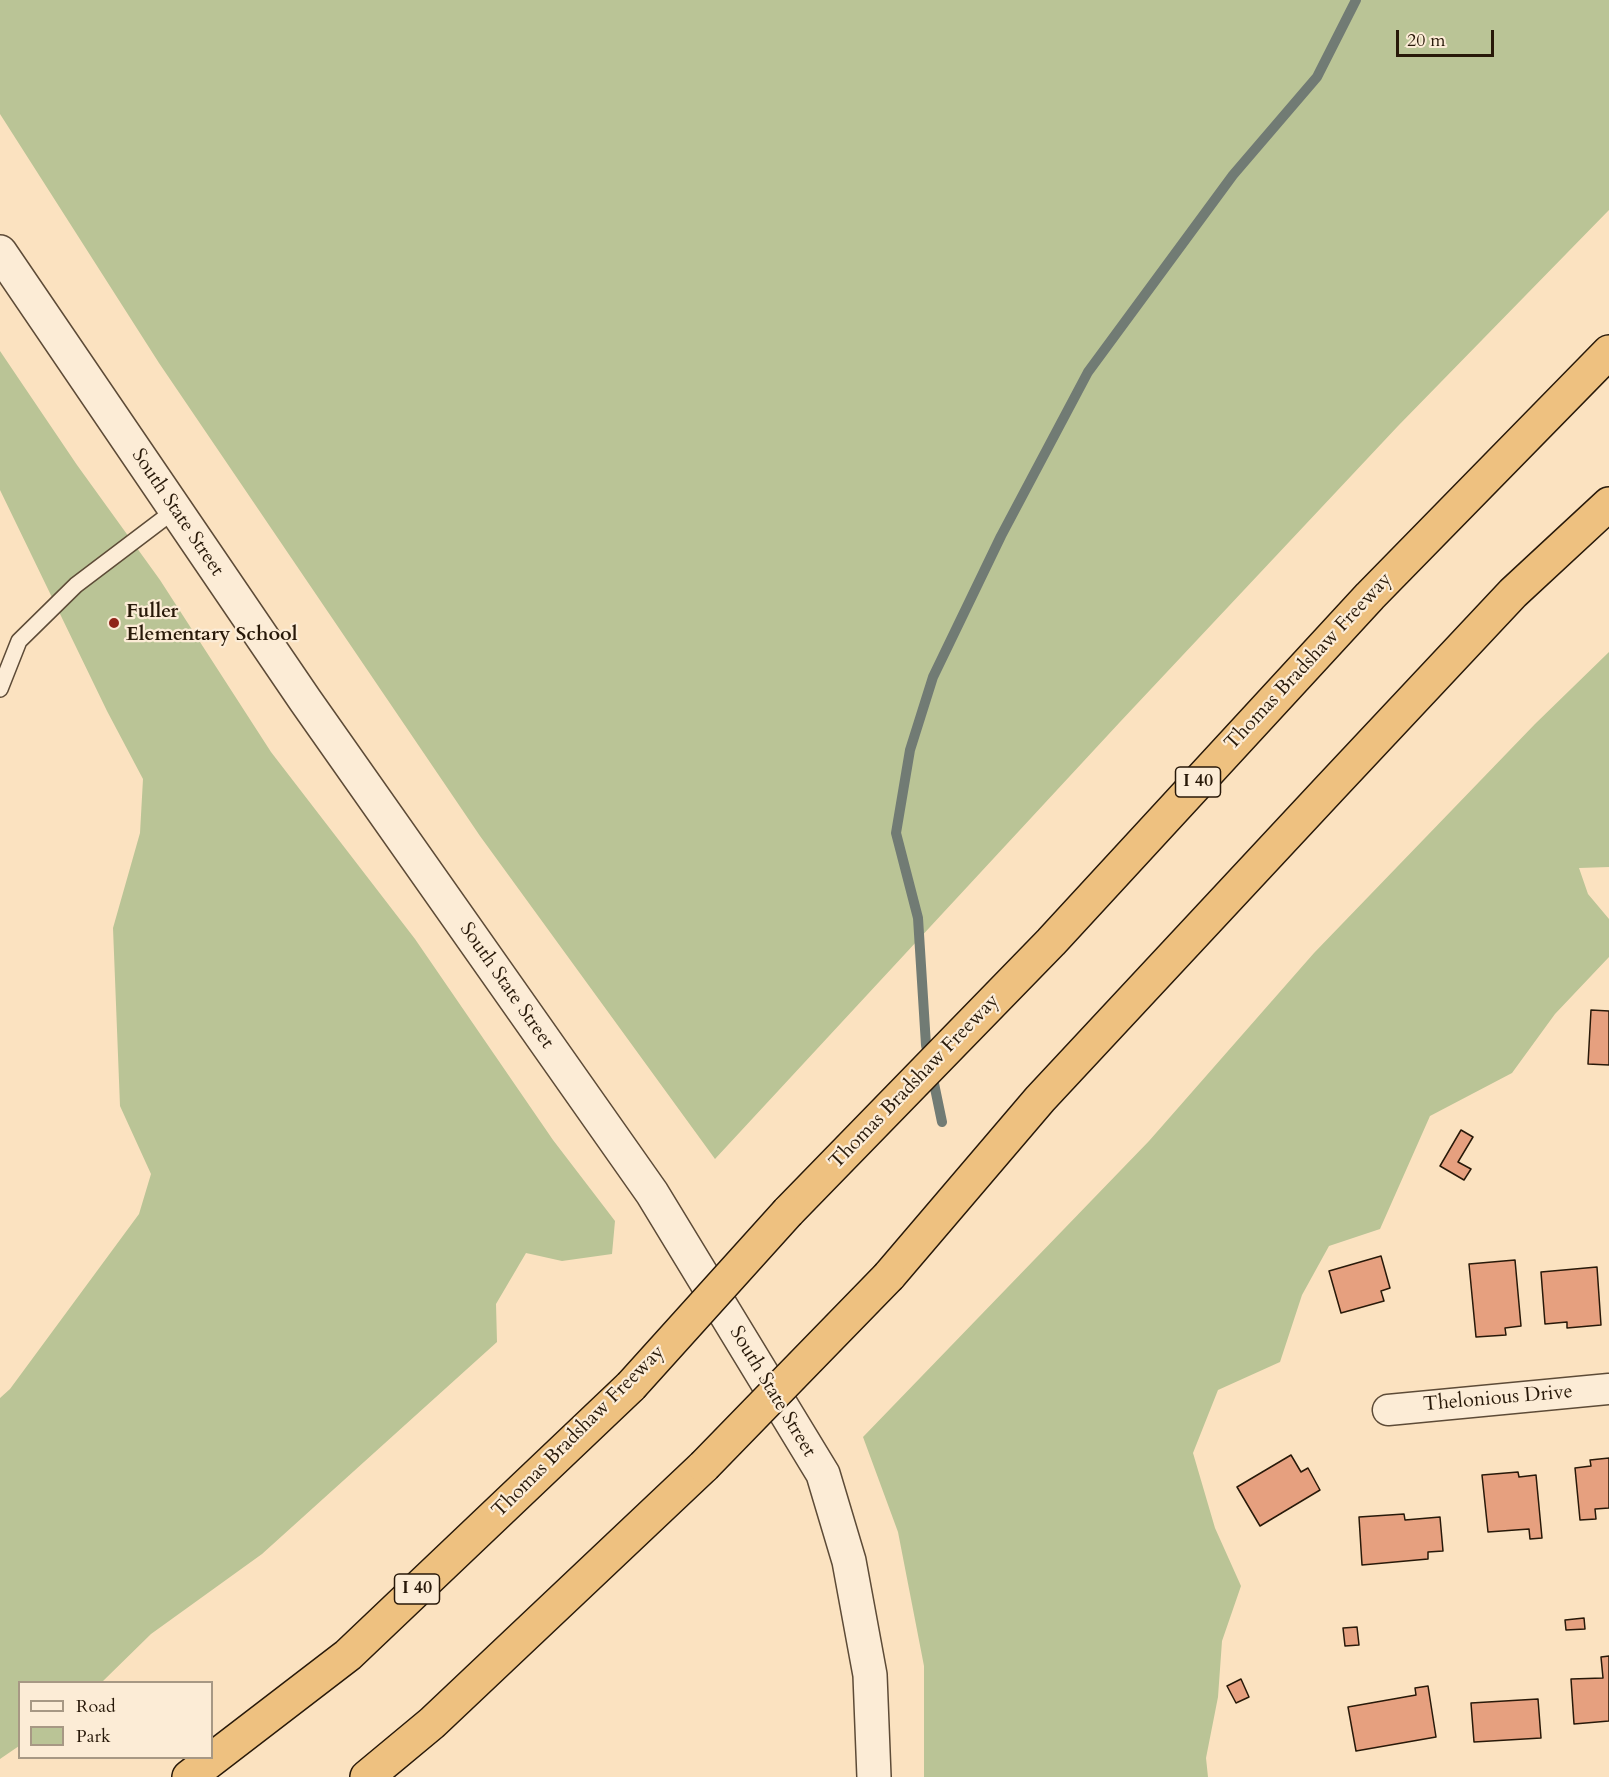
<!DOCTYPE html>
<style>
body{margin:0}
#map{position:relative;width:1609px;height:1777px;overflow:hidden;background:#fbe2c0;font-family:Cardo,serif}
canvas{display:block}
.legend{position:absolute;left:18px;top:1681px;width:195px;height:78px;box-sizing:border-box;background:#fcecd6;border:2px solid #a79884;margin:0;padding:8px 10px;list-style:none;font-size:18px;color:#281909}
.legend li{display:flex;align-items:center;gap:12px;height:30px}
.legend b{width:30px;border:2px solid #a79884}
.scale{position:absolute;left:1396px;top:30px;width:98px;height:27px;box-sizing:border-box;border:3px solid #281909;border-top:0;padding-left:8px;font-size:18px;line-height:21px;white-space:nowrap;color:#281909;-webkit-text-stroke:4px #fcecd6;paint-order:stroke}
</style>
<div id="map">
<canvas width="1609" height="1777"></canvas>
<ul class="legend">
<li><b style="height:8px;background:#fcecd6"></b>Road</li>
<li><b style="height:16px;background:#bac496"></b>Park</li>
</ul>
<div class="scale">20 m</div>
</div>
<script>
const ctx = document.querySelector('canvas').getContext('2d');
ctx.lineJoin = 'round';
function paint(path, color) { ctx.fillStyle = color; ctx.fill(path, 'evenodd'); }
function stroke(path, color, width, dash) { ctx.strokeStyle = color; ctx.lineWidth = width; ctx.lineCap = dash ? 'butt' : 'round'; ctx.setLineDash(dash || []); ctx.stroke(path); }
function write(font, color, halo, rows, align = 'center') {
  ctx.font = font + ' Cardo,serif'; ctx.lineWidth = 4.5; ctx.setLineDash([]); ctx.textBaseline = 'middle'; ctx.strokeStyle = halo; ctx.fillStyle = color; for (const [text, x, y, turn = 0] of rows) {
    ctx.save(); ctx.translate(x, y); ctx.rotate((+turn || 0) * Math.PI / 180); ctx.textAlign = isNaN(turn) ? turn : align; if (halo) ctx.strokeText(text, 0, 0); ctx.fillText(text, 0, 0); ctx.restore();
  }
}
paint(new Path2D(`
 M0,0H1609V210L1398,426L1120,722L715,1159L480,836L159,363L0,114Z
 M0,351L77,465L160,580L271,752L415,939L553,1140L615,1221L612,1254L562,1261L526,1253L496,1304L497,1342L262,1554L151,1634L102,1682H20L19,1746L0,1759V1398L10,1389L139,1214L151,1174L120,1106L113,928L140,833L143,779L107,711L0,490Z
 M1609,652V867L1579,868L1588,894L1609,919V957L1555,1014L1512,1073L1430,1116L1380,1229L1329,1246L1302,1295L1280,1362L1218,1390L1193,1453L1215,1528L1241,1586L1222,1641L1218,1697L1206,1758L1208,1777H924V1666L898,1532L863,1437L1149,1141L1314,953L1535,724Z`), '#bac496');
stroke(new Path2D(`
 M942,1122L926,1045L918,918L896,833L910,750L933,677L1001,536L1088,372L1233,175L1317,77L1356,0`), '#717b74', 10);
const building = new Path2D(`
 M1591,1010L1609,1011V1065L1588,1064Z
 M1461,1130L1473,1137L1458,1162L1471,1169L1464,1180L1440,1166Z
 M1381,1256L1390,1288L1381,1291L1384,1301L1341,1313L1329,1271Z
 M1515,1260L1521,1326L1505,1328L1506,1335L1476,1337L1469,1264Z
 M1597,1267L1601,1325L1567,1328V1322L1545,1324L1541,1272Z
 M1291,1455L1301,1472L1308,1468L1320,1490L1260,1526L1237,1487Z
 M1609,1458V1508L1595,1509L1596,1519L1580,1520L1575,1468L1591,1466L1590,1460Z
 M1518,1472L1519,1477L1536,1475L1542,1538L1530,1539L1529,1529L1488,1532L1482,1475Z
 M1404,1514L1405,1520L1440,1517L1443,1551L1428,1552V1559L1362,1565L1359,1517Z
 M1584,1618L1585,1629L1566,1630L1565,1620Z
 M1357,1627L1359,1645L1345,1646L1343,1628Z
 M1609,1656V1721L1574,1724L1571,1679L1603,1678L1601,1657Z
 M1241,1679L1249,1697L1236,1703L1227,1686Z
 M1428,1686L1436,1737L1356,1751L1348,1707L1416,1695L1415,1688Z
 M1538,1699L1541,1738L1474,1742L1471,1703Z`);
paint(building, '#e6a07f');
stroke(building, '#281909', 1.5);
const service = new Path2D(`
 M0,689L19,641L76,585L175,510`);
const minor = new Path2D(`
 M1388,1410L1609,1389`);
const tertiary = new Path2D(`
 M0,252L305,700L652,1193L823,1474L849,1561L870,1675L874,1777`);
const motorway = new Path2D(`
 M788,1212L1051,942L1370,596L1609,352
 M889,1276L1040,1099L1330,788L1513,593L1609,504
 M189,1777L348,1655L631,1386
 M367,1777L432,1723L704,1466`);
stroke(service, '#5d4b37', 18);
stroke(minor, '#5d4b37', 33);
stroke(tertiary, '#5d4b37', 36);
stroke(motorway, '#281909', 36);
stroke(service, '#fcecd6', 15);
stroke(minor, '#fcecd6', 30);
stroke(tertiary, '#fcecd6', 33);
stroke(motorway, '#eec180', 33);
const motorwayBridge = new Path2D(`
 M631,1386L788,1212
 M704,1466L889,1276`);
stroke(motorwayBridge, '#281909', 36, []);
stroke(motorwayBridge, '#eec180', 33);
for (const [x, y, r, color] of [
 [114,623,6,"#8f2418"]
]) { const dot = new Path2D(); dot.arc(x, y, r, 0, 2 * Math.PI); ctx.fillStyle = color; ctx.fill(dot); stroke(dot, '#fcecd6', 2); }
for (const [x, y, w] of [
 [1198,782,45],
 [417,1589,45]
]) { const box = new Path2D(); box.roundRect(x - w / 2, y - 15, w, 30, 4.5); ctx.fillStyle = '#fcecd6'; ctx.fill(box); stroke(box, '#281909', 1.5); }
write('bold 18px', '#281909', null, [
 ["I 40",1198,782],
 ["I 40",417,1589]
]);
write('20px', '#281909', '#fcecd6', [
 ["South State Street",177,513,56],
 ["Thomas Bradshaw Freeway",1309,662,-47],
 ["South State Street",506,986,55],
 ["Thomas Bradshaw Freeway",915,1082,-46],
 ["South State Street",772,1392,59],
 ["Thelonious Drive",1498,1399,-5],
 ["Thomas Bradshaw Freeway",579,1432,-45]
]);
write('bold 20px', '#281909', '#fcecd6', [
 ["Fuller",126,612],
 ["Elementary School",126,635]
], 'left');
</script>
